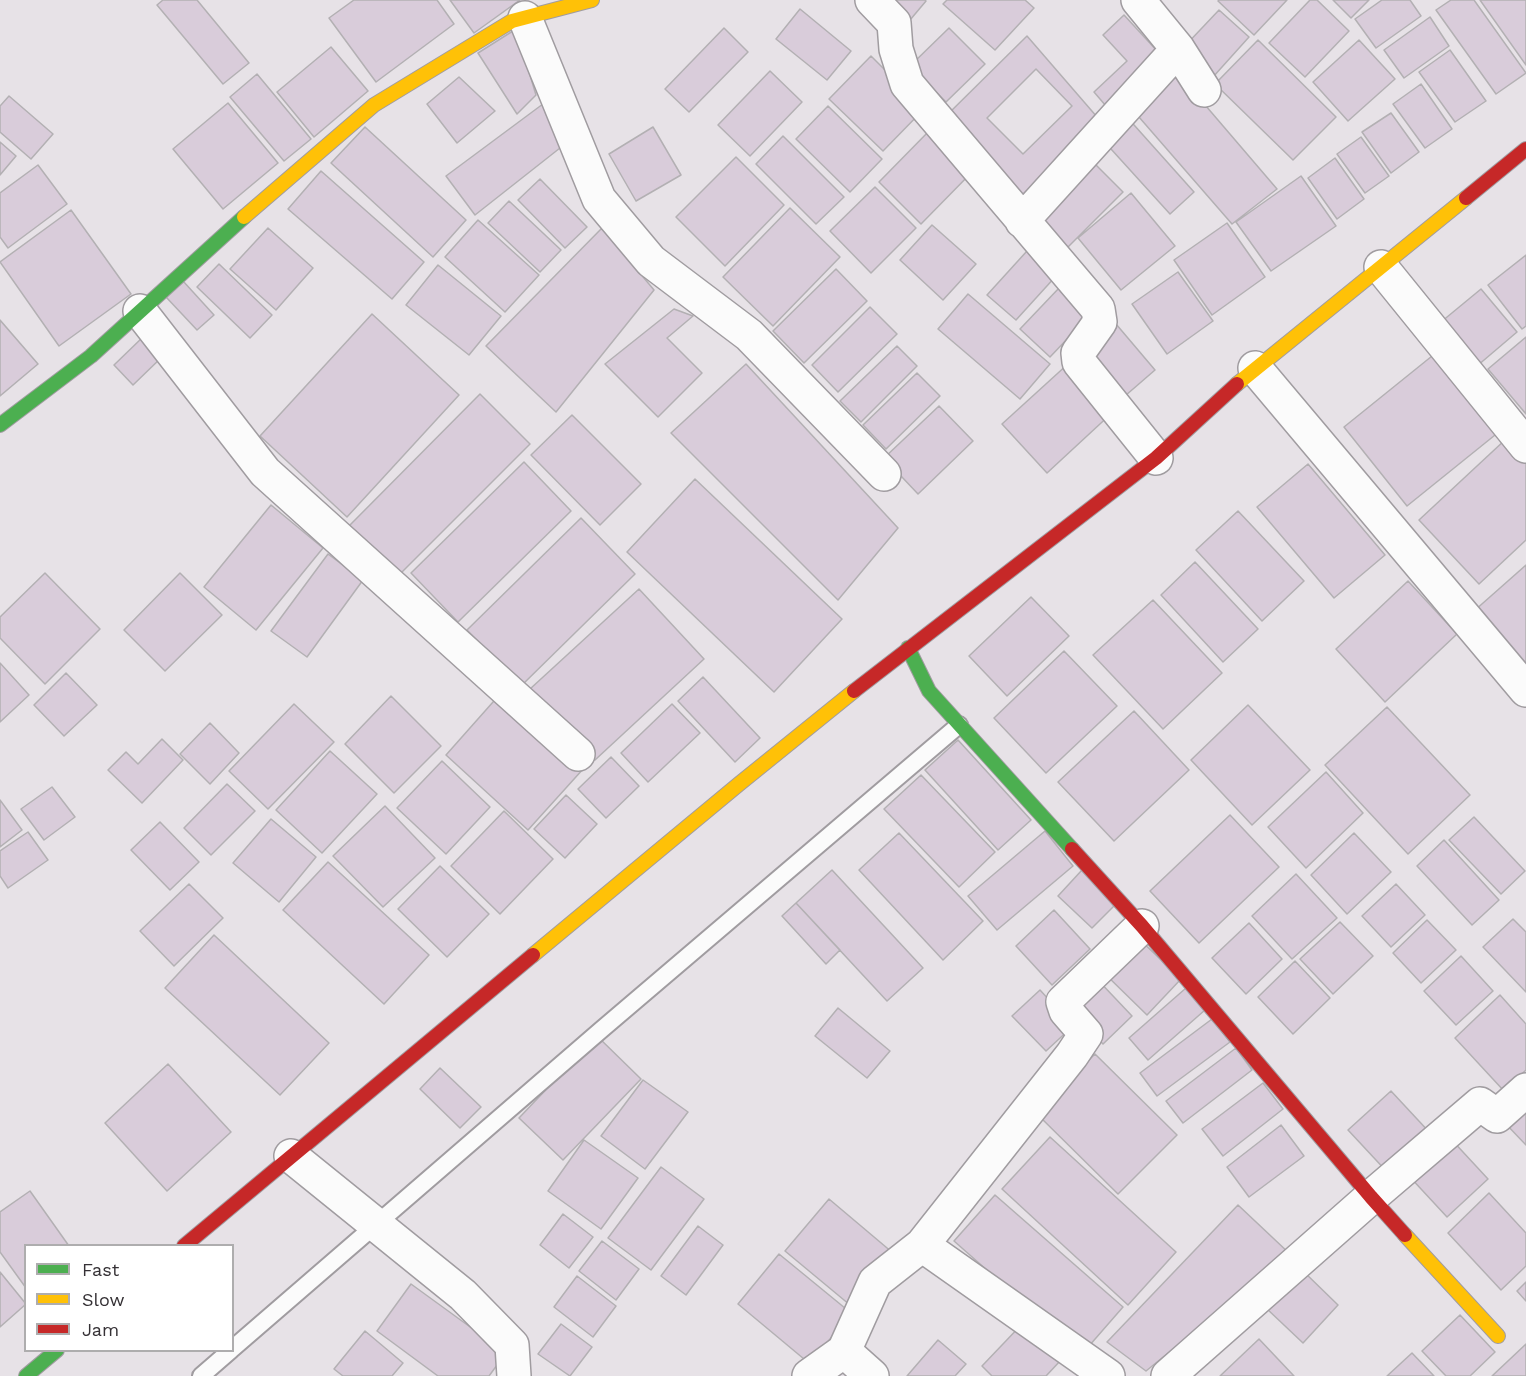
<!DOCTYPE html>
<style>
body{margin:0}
#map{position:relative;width:1526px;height:1376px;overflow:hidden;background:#e7e2e7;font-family:"Work Sans",sans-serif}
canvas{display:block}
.legend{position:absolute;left:24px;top:1244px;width:210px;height:108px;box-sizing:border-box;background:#fff;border:2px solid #aeadae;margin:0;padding:8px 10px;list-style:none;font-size:18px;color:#353135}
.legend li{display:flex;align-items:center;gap:12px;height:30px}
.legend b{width:30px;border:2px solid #aeadae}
</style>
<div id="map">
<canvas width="1526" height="1376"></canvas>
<ul class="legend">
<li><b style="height:8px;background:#4caf50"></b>Fast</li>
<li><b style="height:8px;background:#ffc107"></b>Slow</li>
<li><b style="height:8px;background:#c62828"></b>Jam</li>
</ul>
</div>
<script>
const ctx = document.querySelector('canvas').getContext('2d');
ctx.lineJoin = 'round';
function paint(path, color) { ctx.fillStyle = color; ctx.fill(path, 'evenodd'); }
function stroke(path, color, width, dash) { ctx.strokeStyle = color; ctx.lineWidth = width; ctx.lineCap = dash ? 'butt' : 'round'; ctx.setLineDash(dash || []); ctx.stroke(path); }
const building = new Path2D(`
 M163,0H197L249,63L223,84L157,5Z
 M354,0H437L454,24L376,82L329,18Z
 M450,0H520L474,33Z
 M881,0H925L926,1L905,26Z
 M947,0H1025L1034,8L995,50L943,4Z
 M1219,0H1287L1254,35L1218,1Z
 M1310,0H1317L1349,31L1305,77L1269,43Z
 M1333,0H1369L1351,18Z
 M1382,0H1410L1421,16L1376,48L1355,19Z
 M1451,0H1474L1526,73L1496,94L1436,10Z
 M1480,0H1526V65Z
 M800,9L851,51L827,80L776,39Z
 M1219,10L1249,37L1213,77L1183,48Z
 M1124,15L1159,53L1112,113L1094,92L1127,61L1103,35Z
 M1430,17L1449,46L1404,78L1384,50Z
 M724,28L748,52L689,112L665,89Z
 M949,28L985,64L946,102L910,66Z
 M516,29L536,95L517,114L478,53Z
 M1027,36L1104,125L1016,200L944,118ZM1036,69L1072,106L1023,154L987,118Z
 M1258,40L1336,117L1293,160L1215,84Z
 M1359,40L1395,79L1348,121L1313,82Z
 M331,47L368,91L314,137L277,92Z
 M1450,50L1486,101L1455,122L1419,72Z
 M871,56L924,109L883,151L829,99Z
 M770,71L802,102L750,156L718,125Z
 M1176,71L1277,189L1232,224L1132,109Z
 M257,74L311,139L284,161L230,97Z
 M459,77L495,111L457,143L427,104Z
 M1421,84L1452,129L1425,148L1393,104Z
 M9,96L53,134L31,159L0,132V106Z
 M551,98L560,148L475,215L446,176Z
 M228,103L278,163L223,209L173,149Z
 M828,106L882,159L850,192L796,139Z
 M1391,113L1419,152L1391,173L1362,132Z
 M1126,116L1194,192L1170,214L1101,138Z
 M365,127L466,220L433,257L331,163Z
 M653,127L681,175L636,201L609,154Z
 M932,128L974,170L921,224L879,182Z
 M783,136L844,197L816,224L756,164Z
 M1361,137L1389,176L1365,193L1337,154Z
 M0,142L16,156L0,175Z
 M736,157L784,205L725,266L676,217Z
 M1335,158L1364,199L1337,219L1308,178Z
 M1090,159L1123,192L1062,253L1030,220Z
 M38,165L67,204L8,248L0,237V193Z
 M321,171L424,262L392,299L288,209Z
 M1301,176L1336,226L1271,271L1236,222Z
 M540,179L587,227L565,248L518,200Z
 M875,187L916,228L871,273L830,231Z
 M1131,193L1175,246L1121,290L1078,238Z
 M509,201L561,250L540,272L488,223Z
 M790,208L840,257L773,326L723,277Z
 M71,210L131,294L59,346L0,262Z
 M478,220L539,275L505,312L445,257Z
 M1227,223L1265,277L1212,315L1174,260Z
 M932,225L976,264L943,300L900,260Z
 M268,228L313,268L276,310L230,269Z
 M602,228L654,290L556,412L486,346Z
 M1027,251L1056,276L1016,320L987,295Z
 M1526,255V326L1522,329L1488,285Z
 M219,264L272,315L250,338L197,287Z
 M438,265L501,316L469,355L406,305Z
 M836,269L867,301L804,363L773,331Z
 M1178,272L1213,321L1167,354L1132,304Z
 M183,281L214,315L197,330L166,297Z
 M1060,287L1090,315L1050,357L1020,329Z
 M1481,289L1517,332L1477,366L1441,322Z
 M968,294L1050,364L1020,399L938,329Z
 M870,307L897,334L838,392L812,365Z
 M674,309L693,316L667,338L702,373L658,417L605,364Z
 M372,314L459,395L347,517L260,436Z
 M0,320L38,364L0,396Z
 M1116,324L1155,370L1118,402L1087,350Z
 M144,336L163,356L133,385L114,365Z
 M1526,337V414L1488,369Z
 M897,346L917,366L861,422L840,401Z
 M1437,352L1500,431L1407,506L1344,427Z
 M1069,363L1114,411L1047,473L1002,424Z
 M746,364L898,528L838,600L671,433Z
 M917,373L940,396L886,449L863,425Z
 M480,394L530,444L399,575L349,526Z
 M939,406L973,441L918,494L884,458Z
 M572,415L641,484L600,525L531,455Z
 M1506,439L1526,460V540L1479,584L1419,520Z
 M524,462L571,511L458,622L411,573Z
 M1308,464L1385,555L1334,598L1257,507Z
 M695,479L842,619L774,692L627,552Z
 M271,505L323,548L256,630L204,587Z
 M1238,511L1304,581L1262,621L1196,550Z
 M581,518L635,574L521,686L467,630Z
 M328,554L363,580L307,657L271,631Z
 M1195,562L1258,629L1223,662L1161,595Z
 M1526,565V671L1474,611Z
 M45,573L100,629L45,684L0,638V617Z
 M180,573L222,615L165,671L124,630Z
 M1408,581L1457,634L1385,702L1336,649Z
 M639,589L704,659L595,760L530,689Z
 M1031,597L1069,636L1007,696L969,656Z
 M1153,600L1222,673L1163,729L1093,655Z
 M1064,651L1117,706L1046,773L994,718Z
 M0,663L29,695L0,722Z
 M66,673L97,705L64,736L34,705Z
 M703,677L760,738L735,762L678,701Z
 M501,693L584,768L528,830L446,755Z
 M391,696L441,746L394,793L345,744Z
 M294,704L334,742L268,809L229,771Z
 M672,704L700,733L648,782L621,753Z
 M1248,705L1310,770L1252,825L1191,760Z
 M1387,707L1470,795L1408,854L1325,765Z
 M1134,711L1189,770L1114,841L1058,782Z
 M210,723L239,753L210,784L180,754Z
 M162,739L183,760L142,803L108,770L126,752L138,764Z
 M958,740L1031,820L998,850L925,770Z
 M330,751L377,794L322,853L276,810Z
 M611,757L639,786L606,818L578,789Z
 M442,761L490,807L446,854L397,808Z
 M1326,772L1363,813L1306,868L1268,827Z
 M921,775L995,852L959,887L884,809Z
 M227,784L255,811L211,855L184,828Z
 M52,787L75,817L44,840L21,809Z
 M566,795L597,824L565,858L534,829Z
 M0,800L22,830L0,847Z
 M385,806L435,858L383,907L333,856Z
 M504,811L553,859L500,914L451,866Z
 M1230,815L1279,867L1199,943L1150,891Z
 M1474,817L1525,871L1501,894L1449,840Z
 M271,819L316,857L279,902L233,863Z
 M160,822L199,862L170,890L131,850Z
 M1045,831L1073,866L997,930L968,896Z
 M28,832L48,860L8,888L0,876V851Z
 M899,833L983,921L943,960L859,870Z
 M1354,833L1391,872L1347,914L1311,875Z
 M1444,840L1499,900L1472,925L1417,866Z
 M328,862L429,955L384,1004L283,910Z
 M440,866L489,914L447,957L398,909Z
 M832,870L923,968L887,1001L796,903Z
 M1082,870L1116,904L1092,928L1058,896Z
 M1296,874L1337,918L1292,959L1252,916Z
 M189,884L223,918L174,966L140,931Z
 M1396,884L1425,915L1391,947L1362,916Z
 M796,903L840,950L826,964L782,916Z
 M1054,910L1090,949L1052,985L1016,946Z
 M1513,919L1526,932V992L1483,947Z
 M1427,920L1456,950L1421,983L1393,953Z
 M1340,922L1373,956L1333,994L1300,959Z
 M1249,923L1282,959L1246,994L1212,958Z
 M214,935L329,1043L280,1095L165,988Z
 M1136,936L1181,979L1147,1015L1102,971Z
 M1461,956L1493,991L1456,1025L1424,991Z
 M1295,961L1330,998L1293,1034L1258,997Z
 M1096,978L1132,1016L1103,1044L1066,1006Z
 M1186,988L1205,1010L1148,1060L1129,1038Z
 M1040,990L1073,1026L1046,1051L1012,1016Z
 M1500,995L1526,1024V1070L1504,1091L1455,1038Z
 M838,1008L890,1051L867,1078L815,1036Z
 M1212,1019L1230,1042L1157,1096L1140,1073Z
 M597,1036L641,1079L563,1160L519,1118Z
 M1236,1048L1252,1070L1183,1123L1166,1101Z
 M1095,1054L1177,1135L1118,1194L1036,1113Z
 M168,1064L231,1132L167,1191L105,1123Z
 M440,1068L481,1107L460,1128L420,1089Z
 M643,1080L688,1112L645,1169L601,1136Z
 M1263,1083L1283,1109L1223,1156L1202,1129Z
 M1391,1091L1431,1134L1389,1174L1348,1130Z
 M1526,1102V1145L1504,1122Z
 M1281,1125L1304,1156L1249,1197L1227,1167Z
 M1050,1137L1176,1252L1128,1305L1002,1189Z
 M1450,1138L1488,1179L1447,1217L1409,1176Z
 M584,1140L638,1178L601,1229L548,1191Z
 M661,1167L704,1199L651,1270L608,1238Z
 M30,1191L69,1246H26V1288L0,1252V1212Z
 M1489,1193L1526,1233V1266L1501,1290L1448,1233Z
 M995,1195L1123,1307L1082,1354L954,1241Z
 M829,1199L893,1253L850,1305L785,1251Z
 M1238,1205L1290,1254L1146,1371L1107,1342Z
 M563,1214L593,1237L569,1268L540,1245Z
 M698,1226L723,1245L686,1295L661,1276Z
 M602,1241L639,1269L616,1300L579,1271Z
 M779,1254L851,1313L810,1364L738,1304Z
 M1301,1269L1338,1305L1303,1343L1266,1308Z
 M0,1272L26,1304L0,1327Z
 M577,1276L616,1306L593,1337L554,1307Z
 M1526,1282V1301L1517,1291Z
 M411,1284L506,1353L489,1376H438L377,1331Z
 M1460,1315L1495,1352L1470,1376H1446L1422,1351Z
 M1023,1323L1061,1360L1046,1376H992L982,1366Z
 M561,1324L592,1347L570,1376L538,1354Z
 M365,1331L403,1363L392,1376H343L334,1369Z
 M1259,1339L1294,1376H1220Z
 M938,1340L966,1364L955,1376H907Z
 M1526,1344V1376H1492Z
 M1412,1353L1434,1376H1387Z`);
paint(building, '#d9ccda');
stroke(building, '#b3b0b3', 1.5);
const lane = new Path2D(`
 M232,1349L601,1030L959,725
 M201,1376L231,1350`);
const street = new Path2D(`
 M872,0L894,23L896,49L907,84L1098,309L1100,322L1078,353L1079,362L1156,458
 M1138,0L1178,49L1204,90
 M525,18L599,199L651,261L749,335L884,474
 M1022,221L1178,49
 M1381,267L1526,446
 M140,311L265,472L578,754
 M1255,368L1526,690
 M291,1156L463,1295L512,1345L514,1376
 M922,1245L1108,1376
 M844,1351L872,1376
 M809,1376L844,1351L875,1282L922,1245L1072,1055L1086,1034L1066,1011L1063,1002L1142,926
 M1168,1376L1371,1197L1480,1104L1497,1116L1526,1090`);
const fast = new Path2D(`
 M0,425L91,356L244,217
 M908,648L929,691L1072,849
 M26,1376L57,1350`);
const slow = new Path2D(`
 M244,217L374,105L512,21L592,0
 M1237,384L1466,198
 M533,955L739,784L854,691
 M1405,1235L1498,1336`);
const jam = new Path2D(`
 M1466,198L1526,149
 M854,691L1156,458L1237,384
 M1072,849L1142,926L1371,1197L1405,1235
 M184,1246L533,955`);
stroke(lane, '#a09ca0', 20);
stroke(street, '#a09ca0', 36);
stroke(fast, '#a09ca0', 16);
stroke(slow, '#a09ca0', 16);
stroke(jam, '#a09ca0', 16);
stroke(lane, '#fbfbfb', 16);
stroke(street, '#fbfbfb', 33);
stroke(fast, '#4caf50', 14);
stroke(slow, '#ffc107', 14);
stroke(jam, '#c62828', 14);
</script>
